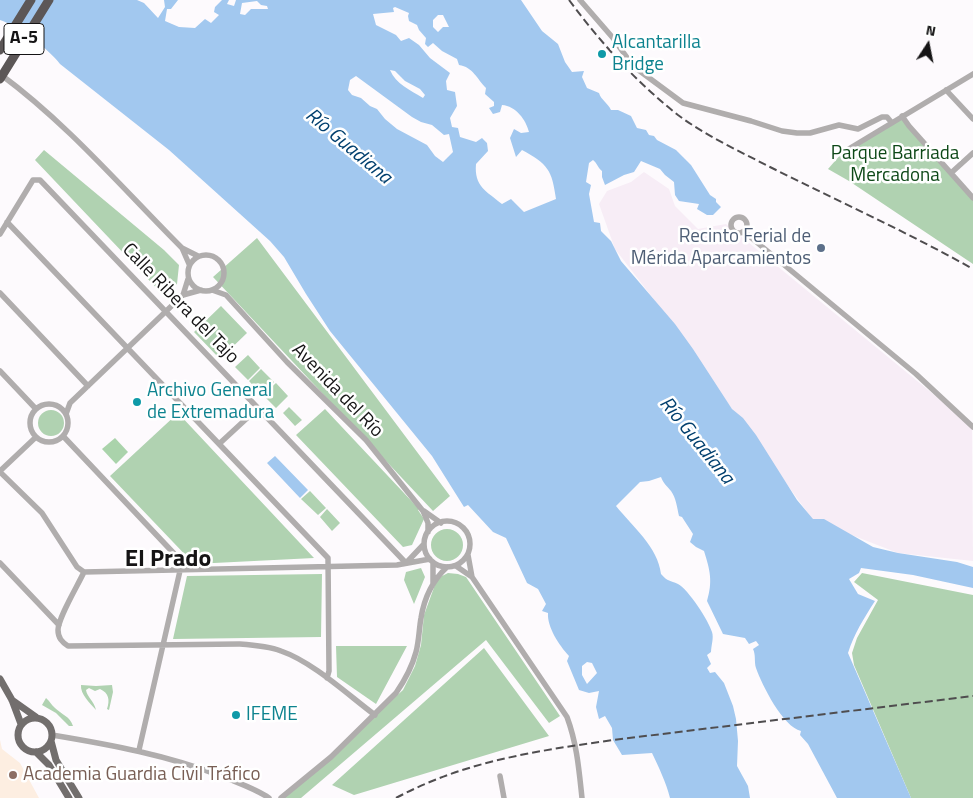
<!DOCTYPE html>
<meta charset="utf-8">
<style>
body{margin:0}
#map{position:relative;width:973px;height:798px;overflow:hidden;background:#fdfafd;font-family:"Titillium Web",sans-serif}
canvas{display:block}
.north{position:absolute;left:903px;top:20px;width:50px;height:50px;-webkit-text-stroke:4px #fff;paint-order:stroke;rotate:11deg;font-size:14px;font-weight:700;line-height:20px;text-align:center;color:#151415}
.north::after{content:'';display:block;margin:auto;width:18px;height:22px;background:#151415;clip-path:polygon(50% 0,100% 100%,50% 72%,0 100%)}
</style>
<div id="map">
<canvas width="973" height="798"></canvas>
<div class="north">N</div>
</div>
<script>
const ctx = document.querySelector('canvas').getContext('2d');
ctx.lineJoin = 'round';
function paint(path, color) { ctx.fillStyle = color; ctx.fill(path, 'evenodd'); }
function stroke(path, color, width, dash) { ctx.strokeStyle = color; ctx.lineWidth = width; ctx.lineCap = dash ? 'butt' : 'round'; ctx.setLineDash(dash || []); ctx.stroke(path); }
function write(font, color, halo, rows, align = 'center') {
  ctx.font = font + ' "Titillium Web",sans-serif'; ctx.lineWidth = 5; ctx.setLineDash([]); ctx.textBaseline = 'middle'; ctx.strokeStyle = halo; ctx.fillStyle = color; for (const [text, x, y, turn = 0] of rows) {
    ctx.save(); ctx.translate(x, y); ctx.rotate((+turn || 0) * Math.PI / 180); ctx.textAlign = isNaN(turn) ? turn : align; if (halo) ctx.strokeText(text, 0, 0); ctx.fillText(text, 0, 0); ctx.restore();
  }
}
paint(new Path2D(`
 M644,172L669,189L675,206L698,229L726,224L972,426L973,561L898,553L813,520L732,409L662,310L615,249L599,204L607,191L631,182Z`), '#f7edf6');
paint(new Path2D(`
 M0,740L2,749L20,763L39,798H0Z`), '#fdeee1');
paint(new Path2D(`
 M902,116L973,197V264L849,181L828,169L842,153Z
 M44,150L164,250L179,265L177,284L165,297L35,160Z
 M257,238L450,496L433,511L213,277Z
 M221,306L247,333L220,359L194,332Z
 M248,355L260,368L248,380L235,367Z
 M261,369L274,382L261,394L249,381Z
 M276,383L288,396L276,408L263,395Z
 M289,407L302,420L295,426L283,413Z
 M325,409L419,509L418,510L424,519L412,545L403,547L296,435Z
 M38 423a13 13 0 1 1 26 0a13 13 0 1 1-26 0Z
 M178,413L314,558L194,564L110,476Z
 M310,491L326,508L318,515L301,499Z
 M327,509L340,523L332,531L320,517Z
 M431 545a16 16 0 1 1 32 0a16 16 0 1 1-32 0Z
 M421,568L425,577L414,604L404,580L406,572Z
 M448,573L458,574L466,577L560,716L549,723L486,640L301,798H283L403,690L415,666L421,645L424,615L436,582L442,576Z
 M862,573L973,595V798H911L854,665L852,653L857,638L878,600L854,582Z
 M322,574L321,637L173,639L187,576Z
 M336,646H407L376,704L337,677Z
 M484,648L549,736L354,795L332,785Z
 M81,685L96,686L112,685L113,692L109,710L107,709C110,700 109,693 100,689L95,691L89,688L86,690C87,697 94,701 96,710C90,703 80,694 81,685Z
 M46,698C50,701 51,705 55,708C62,715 70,716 73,726H69L56,713L42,705Z`), '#b0d2b1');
paint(new Path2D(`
 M115,438L128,452L116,464L102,449Z`), '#aad3ab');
paint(new Path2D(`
 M0,0H137L144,3L158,18L165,7L164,0H178L171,9H167L165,21L179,27L195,28L205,19L211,23L219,15L214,12L215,7L222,0H229L227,4L234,6L236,0H521L542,31L558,44L565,62L572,72L584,71L582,77L587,88L599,93C601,100 608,103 611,110H618L631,116L637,128L646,130L649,135L654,136L657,140L676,150L691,165L710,195L716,199V202L721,207L713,215H707L697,209L699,204L679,201L675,195L674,182L665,175L660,169L641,161L634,172L624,175L605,185L602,177V171C598,168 597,163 593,160L589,163L586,182L591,185L589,194L594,222L600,223L601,231L611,241L621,261L675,324L693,349L732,409L743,418L756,435L797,500L813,519H824L873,547L898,553L957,562L973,567V588L913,575L861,568L859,573L849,579L858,594L875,601C864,618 854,634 848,653L911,798H837L808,744L800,735L801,731C783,727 762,685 756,668C754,662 756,655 753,649L759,645L756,641L749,644L745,638L723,634L707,601C713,581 710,570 704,551L696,547L690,542L693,534L682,517L679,516C677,507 676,498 671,491C667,486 663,483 661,477L649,481L640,482L616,506C633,527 658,547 661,574C668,582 670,580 678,584C688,589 709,621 712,632C714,638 711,646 711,652L707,655L711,664L707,668L710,673L715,672L724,683L733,706L736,719L738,741L737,766L748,786L750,798H670C666,782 659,768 652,753L622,755L613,740L612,728L605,716L599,719L596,707L599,691L589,693L579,690L567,661L569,656C559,645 547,627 548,613L542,611L546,604L538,589L527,583L506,538L493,532L468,505L464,507L432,456L330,331L306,294L284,257L270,241L169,150L60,64C49,49 18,26 0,20ZM257,1L261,5L267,6L268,9H251L245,15L240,14L242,3ZM395,7L409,13L408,16L409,21L417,25L419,30L426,38L425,44L428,47L433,43L442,51L457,59L459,65C473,67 477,79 486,88L485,94L494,102V106L489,108L493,114L500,112L502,105C516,106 526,120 529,132L521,133L514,129L510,138L516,157L522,150C548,164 552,170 556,199L524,212L511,199L502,204C486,191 474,186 476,164L488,151L487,143L482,138L476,142L460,137L458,128L452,127L450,118L457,106L455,92L447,90L446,81L450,73L430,58L419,45L409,38L401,41L396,35L376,25L373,14L394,12L393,8ZM438,15H443L449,27H443L438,32L433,27V20ZM390,70L395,71L405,81L420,89L425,95L423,98C410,90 396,84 390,70ZM356,76L412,117L421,122L432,125L444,135L449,134L453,152L443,162L435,156L427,145L397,129L385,119L377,109L370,106L361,98L352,95L348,90L350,80ZM587,662L592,663L597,673L587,684L582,675V666Z
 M275,456L308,490L300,498L267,463Z`), '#a2c8ef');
stroke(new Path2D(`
 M580,0L613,38L633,66L683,103L751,121L782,131L797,133H810L839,125L858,129L882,117H887L892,123
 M0,74C68,124 123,189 182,248L198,256
 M946,90L973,119
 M902,116L909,126L973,198
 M842,153L973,74
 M951,173L973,153
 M731 225a8 8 0 1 1 16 0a8 8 0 1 1-16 0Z
 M7,222L328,558L329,671L327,678
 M742,232L748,235L916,374L973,427
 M0,234L33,180H40L406,563
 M182,248L189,264
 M188 273a18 18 0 1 1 36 0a18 18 0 1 1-36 0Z
 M212,290L226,295L287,362L366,440L423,511L428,523V532
 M0,293L88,386
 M183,295L188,279
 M0,371L36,409
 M30 423a19 19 0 1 1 38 0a19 19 0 1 1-38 0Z
 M66,414L70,403L183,295L201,290
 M63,436L182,562L139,750
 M219,444L258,408
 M0,471L36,437
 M0,472L42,513L77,567L84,572
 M424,511L441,523
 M424 544a23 23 0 1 1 46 0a23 23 0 1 1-46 0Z
 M468,555L472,577
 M407,562L424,544
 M0,563L59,625
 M456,566L472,577L567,717C577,744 579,770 582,798
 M84,572C78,585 58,618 58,630C58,638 62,642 68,646L239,644C253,645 268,646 281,651C313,662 348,695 375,715
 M84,572L397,565L430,559
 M433,584V563
 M52,735C112,745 167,755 224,777C238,783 256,789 269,798
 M500,776L504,798
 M281,798L331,757L396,693C405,680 412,667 416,652C419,641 419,629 421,618C424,599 433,580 447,567`), '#b0adad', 5.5);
stroke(new Path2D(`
 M0,679L12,700L21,724
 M12,700L36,717
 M18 735a17 17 0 1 1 34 0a17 17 0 1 1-34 0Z
 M51,741L56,760L79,798
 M36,752L49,765L69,798`), '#726e6d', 7);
stroke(new Path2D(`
 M0,50L31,0
 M0,79L49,0`), '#5c5757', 9);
stroke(new Path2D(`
 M569,0C601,43 636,82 678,115C706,136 739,151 770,167C838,201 907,232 973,269
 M396,798C465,761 536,751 613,740L973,696`), '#4f4d4f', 2, [8, 4]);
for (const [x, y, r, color] of [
 [602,54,5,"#0f9aa8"],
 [821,248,5,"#5c6f8a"],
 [137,402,5,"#0f9aa8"],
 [236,715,5,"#0f9aa8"],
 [13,775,5,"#8d6e63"]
]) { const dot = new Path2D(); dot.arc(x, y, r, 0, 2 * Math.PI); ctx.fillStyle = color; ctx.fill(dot); stroke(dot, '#fff', 2); }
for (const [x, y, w] of [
 [24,39,40]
]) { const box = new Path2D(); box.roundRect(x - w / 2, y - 15.5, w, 31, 4); ctx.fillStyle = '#fff'; ctx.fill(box); stroke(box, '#151415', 1); }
write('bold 18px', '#151415', null, [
 ["A-5",24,39]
]);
write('19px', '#0d838f', '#fff', [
 ["Alcantarilla",612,43],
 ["Bridge",612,65],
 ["Archivo General",147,391],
 ["de Extremadura",147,413],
 ["IFEME",246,715]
], 'left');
write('19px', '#0d4817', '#fff', [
 ["Parque Barriada",895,154],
 ["Mercadona",895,176]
]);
write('19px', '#4e5e75', '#fff', [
 ["Recinto Ferial de",811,237],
 ["Mérida Aparcamientos",811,259]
], 'right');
write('19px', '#151415', '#fff', [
 ["Calle Ribera del Tajo",180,304,46],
 ["Avenida del Río",337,391,46]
]);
write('19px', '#785e54', '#fff', [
 ["Academia Guardia Civil Tráfico",23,775]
], 'left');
write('italic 20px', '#013f6e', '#fff', [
 ["Río Guadiana",348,147,40],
 ["Río Guadiana",696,441,51]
]);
write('bold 24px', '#151415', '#fff', [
 ["El Prado",168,560]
]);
</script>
